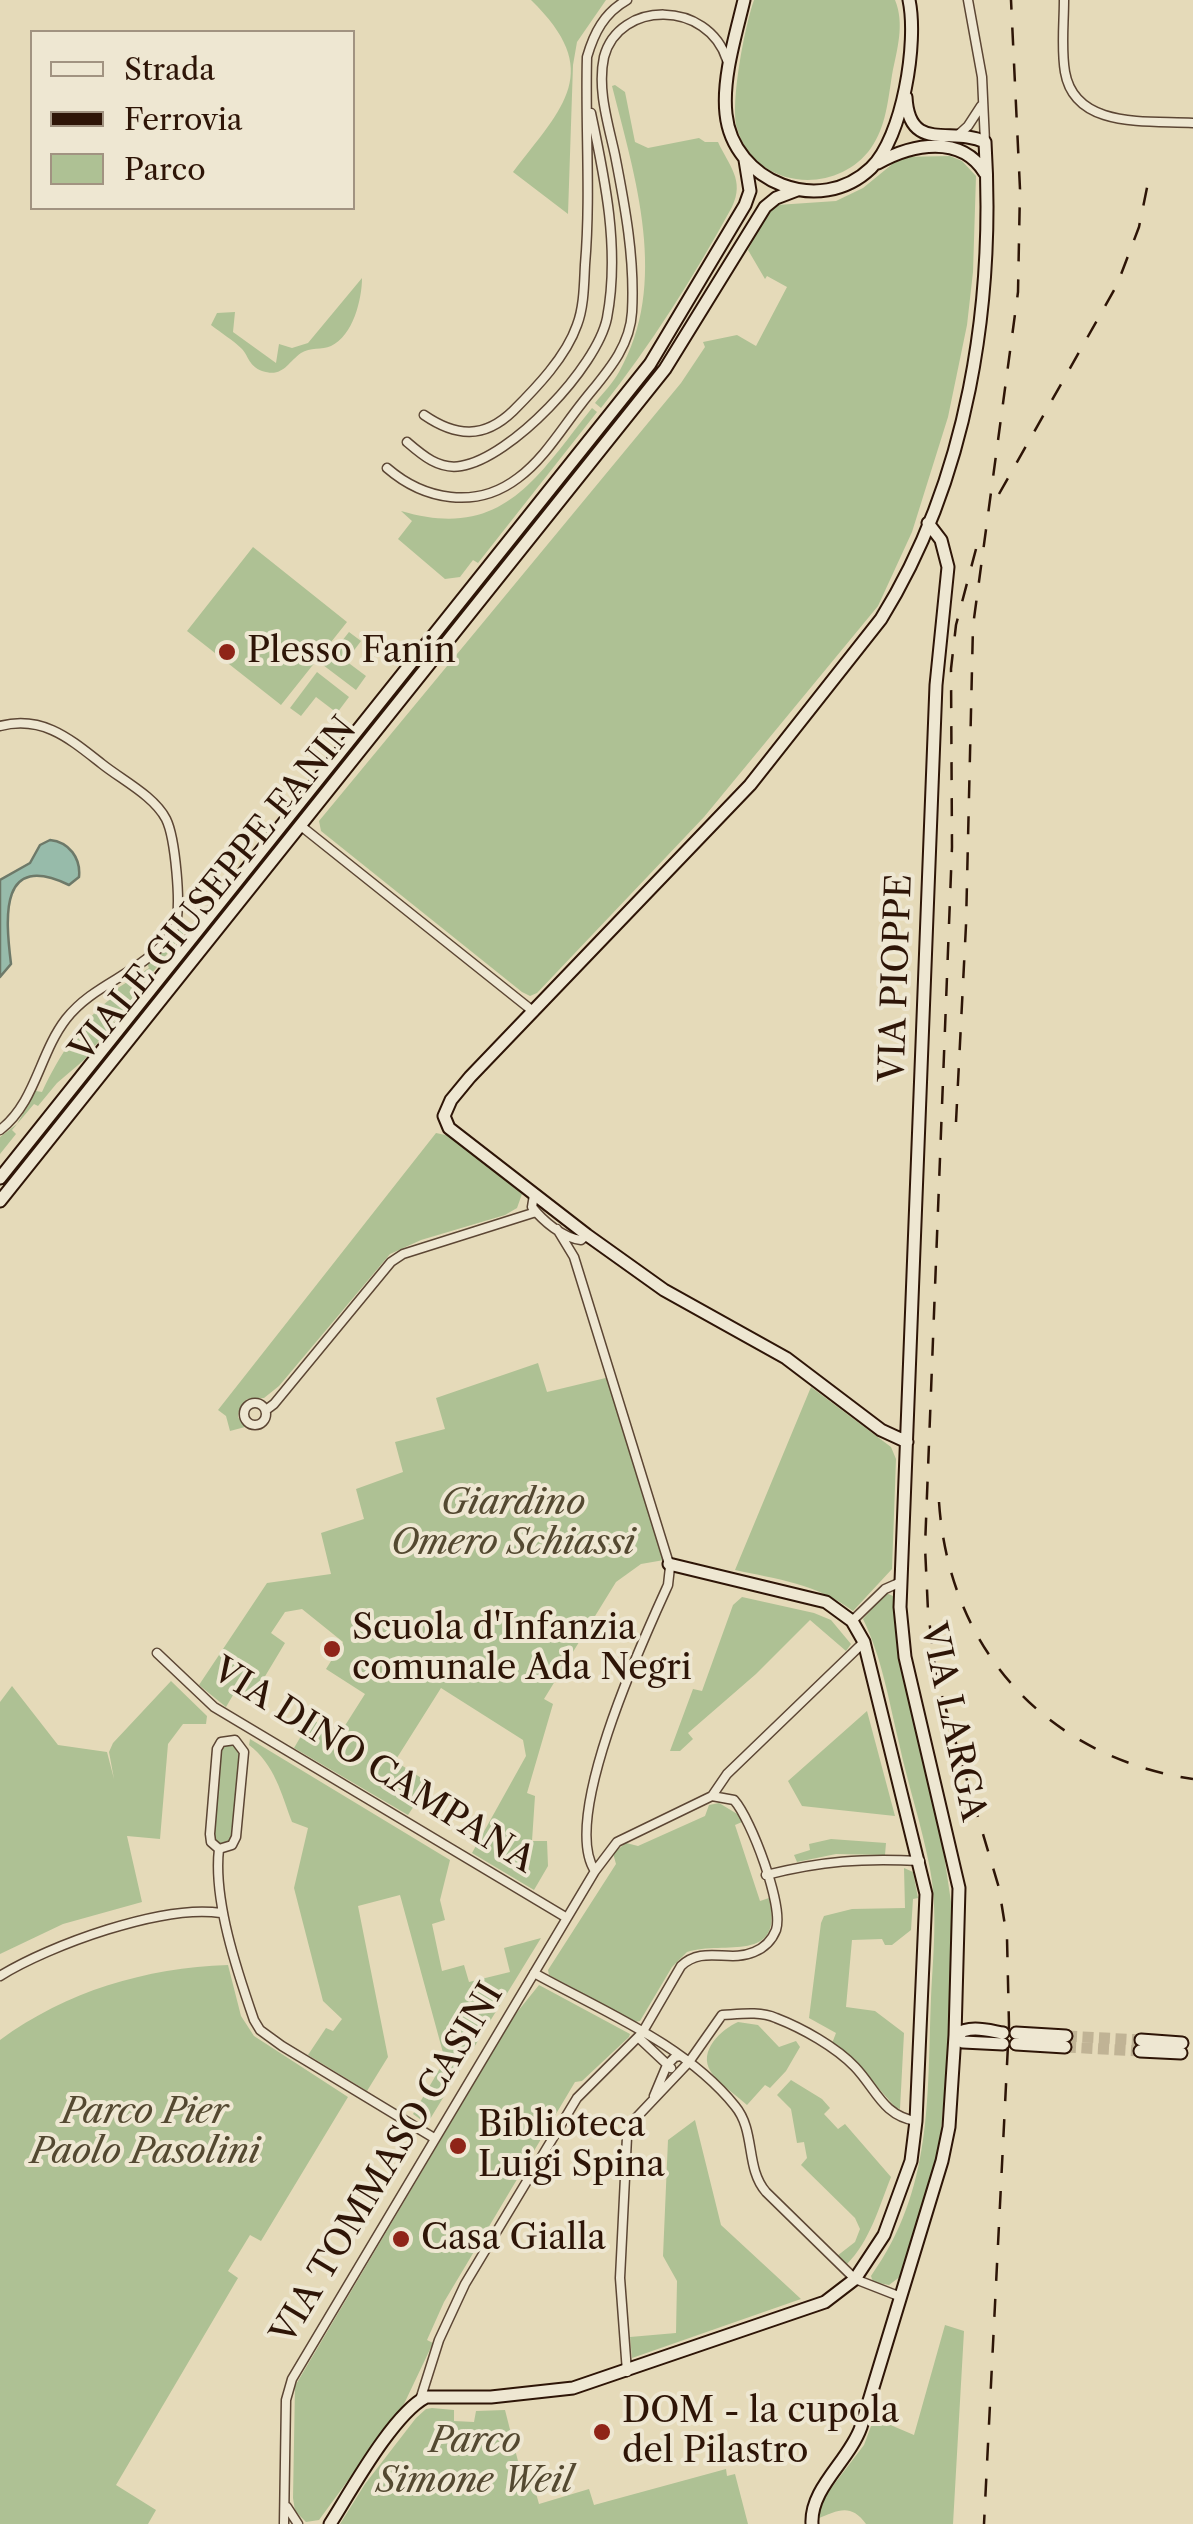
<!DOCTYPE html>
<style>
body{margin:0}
#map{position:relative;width:1193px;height:2524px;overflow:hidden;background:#e5dab9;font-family:"Libre Caslon Text",serif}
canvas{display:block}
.legend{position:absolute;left:30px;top:30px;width:325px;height:180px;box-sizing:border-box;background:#eee7d2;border:2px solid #a19381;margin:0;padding:12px 18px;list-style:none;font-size:30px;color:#2e1507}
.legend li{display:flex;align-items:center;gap:20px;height:50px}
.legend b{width:50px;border:2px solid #a19381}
</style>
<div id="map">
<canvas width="1193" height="2524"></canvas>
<ul class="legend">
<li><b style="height:12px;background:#eee7d2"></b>Strada</li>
<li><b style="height:12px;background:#2e1507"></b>Ferrovia</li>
<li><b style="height:28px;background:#aec194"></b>Parco</li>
</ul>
</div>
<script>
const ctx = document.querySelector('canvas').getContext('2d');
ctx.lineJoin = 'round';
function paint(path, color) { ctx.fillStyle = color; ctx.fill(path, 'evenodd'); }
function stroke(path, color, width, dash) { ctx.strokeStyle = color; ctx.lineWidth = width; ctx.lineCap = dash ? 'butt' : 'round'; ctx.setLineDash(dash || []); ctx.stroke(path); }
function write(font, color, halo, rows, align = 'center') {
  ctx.font = font + ' "Libre Caslon Text",serif'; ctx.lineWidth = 8; ctx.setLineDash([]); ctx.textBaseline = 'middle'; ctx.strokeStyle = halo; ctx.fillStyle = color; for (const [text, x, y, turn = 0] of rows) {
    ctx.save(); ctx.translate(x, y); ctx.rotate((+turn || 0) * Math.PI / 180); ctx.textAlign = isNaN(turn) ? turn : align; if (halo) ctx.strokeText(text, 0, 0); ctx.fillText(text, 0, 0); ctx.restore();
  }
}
paint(new Path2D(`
 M531,0H606L577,42L573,65L568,214L513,172C564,106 604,71 531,0Z
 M754,0H895C905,24 897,50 892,75C888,100 886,127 871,148C836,197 754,189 737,128C730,103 745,25 754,0Z
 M615,85L625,92L635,142L648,148L699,138L705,142H718C729,166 745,180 732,207C693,278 651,345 601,408L595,403C603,393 613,383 619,372C670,284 635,177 612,86Z
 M950,156L962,161L976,176L973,272L967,325L948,417L912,532L878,606L704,817L537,993L530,996L522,992L321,831L319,821L681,383L705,347L703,342L737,335L756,346L787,287L767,276L765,279L748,250L765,216L777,205L836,201L863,188L901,157Z
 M362,278C362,299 353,336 331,346C322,350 310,347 301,353C287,363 283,378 262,371C249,366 249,357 242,349C233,340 221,333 211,325L217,313L235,312L233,332L276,363L279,344L292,348L308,343Z
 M592,408L597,412L478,563L473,560L460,577L445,579L398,539L412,521L401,511C503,541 536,478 592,408Z
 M253,547L347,622L281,705L187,631Z
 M349,632L361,641L346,661L366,676L356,690L323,665Z
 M317,672L349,697L337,713L316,697L301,716L290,708Z
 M180,923L189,926L84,1060L57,1083L38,1106L34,1104L12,1130L16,1134L0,1154V1137L17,1124L36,1091L42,1092C59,1056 80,1022 113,997L110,993L149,968L147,963C163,952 173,941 180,923Z
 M436,1133L450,1136L522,1194L517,1208L505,1215L421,1240L390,1254L279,1386L264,1398L247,1399L239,1410L238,1417L245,1427L230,1431L226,1416L218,1410Z
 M538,1363L547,1392L614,1376L664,1560L641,1564L616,1582L544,1699L553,1704L527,1793L535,1796L532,1841H547L548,1866L534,1890L472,1853L526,1756L523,1740L441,1688L395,1761L429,1783L408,1815L294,1748L311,1719L339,1735L365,1694L326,1669L343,1642L302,1609L285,1612L271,1633L285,1643L255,1693L236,1690L226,1707L199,1685L267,1583L331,1574L321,1533L364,1519L356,1489L403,1472L395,1442L445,1429L436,1398Z
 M811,1387L891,1447L896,1459L892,1569L853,1611C817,1584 777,1579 735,1570Z
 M886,1593L893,1596L902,1674L941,1835L953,1915L950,2024L940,2144L901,2276L889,2285L873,2282L871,2276C933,2189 927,2099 931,1998C933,1955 938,1911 930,1869C922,1826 908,1785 899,1743C889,1701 882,1658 863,1619Z
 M742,1597L814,1613L831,1620L851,1644L846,1651L810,1620L756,1674L688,1733L693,1739L680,1751H670L693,1689L702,1691L733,1605Z
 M171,1681L207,1716L206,1724H183L168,1744L160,1839L127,1836L142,1902L63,1924L0,1954V1702L12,1686L58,1745L107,1752L114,1779L109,1752L113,1743Z
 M867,1711L895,1816L802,1806L788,1781Z
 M250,1739L450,1860L440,1900L445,1920L432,1924L442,1971L464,1965L469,1982L510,1972L504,1948L541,1938L427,2124L413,2114L445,2060L400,1895L358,1906L388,2057L367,2091L308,2055L326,2028L333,2031L342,2019L323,2001L294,1888L308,1828L292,1822C281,1793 275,1765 249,1745Z
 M228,1743L238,1746L241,1754L234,1837L230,1843L219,1845L212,1834L220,1750Z
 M719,1803L739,1815L742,1822L735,1825L760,1901L769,1898C785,1965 724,1940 687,1952L672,1967L640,2021L635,2022L549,1975L548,1970L616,1864L613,1853L626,1843L638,1846L705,1816L709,1805Z
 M831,1839L886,1843L885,1855L836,1854L797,1862L794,1855L810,1850L809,1844Z
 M904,1868L913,1872L918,1898L913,1899L911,1930L892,1945H885L882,1939L852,1940L846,2007L875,2011L904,2033L900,2109L896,2108L857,2064L831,2046L836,2033L809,2018L821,1923L824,1916L852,1909L905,1908Z
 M228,1965L241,2016L254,2036L348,2097L261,2241L250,2235L228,2271L238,2278L116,2485L156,2510L148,2524H0V2040C67,1991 145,1968 228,1965Z
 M539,1985L630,2034L629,2037L582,2081L575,2082L444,2302L427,2340L433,2343L404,2404L319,2520L306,2522L295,2511L293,2498L295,2386L514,2016Z
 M738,2022L758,2025L779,2047L796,2041L800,2047L786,2071L770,2088L765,2085L747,2105C736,2095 719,2084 711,2072C697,2051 722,2029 738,2022Z
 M791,2080L822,2099L830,2108L824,2114L838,2129L845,2124L891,2177C879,2207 870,2241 847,2264L837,2256L855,2242L860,2229L855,2218L801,2165L807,2158L804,2142L797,2143L791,2109L777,2095Z
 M695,2120L721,2225L801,2299L632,2358L630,2337L676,2333L677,2281L663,2256L668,2140Z
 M945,2325L964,2331L953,2524H866C851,2503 838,2510 817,2519L819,2504L864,2445L874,2418L914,2435Z
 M432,2408L454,2410V2421L474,2422L476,2411L505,2410L521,2473L530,2472L539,2504L589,2489L594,2505L726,2469L727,2476L735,2474L748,2524H340L365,2484L416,2418L426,2409Z`), '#aec194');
const water = new Path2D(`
 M50,840C69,842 81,858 79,877L69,885C0,852 5,915 11,964L0,977V880L30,863L40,845Z`);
paint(water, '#97bbaa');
stroke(water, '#6d7969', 2.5);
stroke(new Path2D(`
 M1066,2036L1141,2040
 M1065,2047L1140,2051`), '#c0b395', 11, [11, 5.5]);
const street = new Path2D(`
 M968,0L982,77L985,142
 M1064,0C1064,23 1061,49 1065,72C1075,130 1149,120 1193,123
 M958,135L968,126L981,106
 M424,415C456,437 484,439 513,411C536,388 566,357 577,325C584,307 584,284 585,265C591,194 585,127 587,57C594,33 604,13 627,0
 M407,442C422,455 439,470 461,466C511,458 597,367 607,318C620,250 605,179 591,113
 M387,468C424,500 476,510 518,478C544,459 562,428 582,403C604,375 630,349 632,312C635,259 625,206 615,155C608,123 597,89 604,57C619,0 708,0 727,60
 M0,726C43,715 70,739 102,764C122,780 154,796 166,819C175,837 182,907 175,926C171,935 164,944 157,950C129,977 91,987 66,1019C39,1054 36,1102 0,1130
 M301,826L534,1012
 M534,1195L532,1207C543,1221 563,1238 581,1240L587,1235
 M557,1229L574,1257L670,1567L668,1585C643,1640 560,1819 595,1871
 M244 1414a11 11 0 1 1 22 0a11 11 0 1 1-22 0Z
 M266,1410L274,1404L391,1262L403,1254L536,1212
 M852,1621L885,1589L901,1582
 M157,1653L214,1707L567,1918
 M219,1849L232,1845L236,1837L244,1752L235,1740L221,1742L217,1749L210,1834L211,1842L219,1849C213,1900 237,1971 254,2020L260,2030L282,2046L434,2138
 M766,1875C822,1861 862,1858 920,1861
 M534,1973C602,2011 685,2044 735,2106C756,2131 745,2168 766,2192L855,2279L901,2297
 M0,1976C50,1945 163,1904 221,1913
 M638,2037L671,2068
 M654,2096L667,2065L675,2057L680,2056
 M627,2372L620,2278L627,2137L635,2119L689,2062L722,2015C740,2014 760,2011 776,2018C802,2028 836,2047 855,2067C876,2089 883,2116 916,2121
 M420,2400L439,2340L465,2284L577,2098L642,2033L681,1966C703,1945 729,1963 754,1952C764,1948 772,1940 776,1930C784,1906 751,1819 734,1800L712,1796
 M287,2507L298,2524
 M284,2524L286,2400L292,2379L595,1871L617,1842L712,1796L727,1774L864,1642`);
const secondary = new Path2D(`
 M744,0C736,34 722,78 726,114C733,182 820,217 871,168C903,137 918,42 909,0
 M906,97C909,154 952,126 985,142
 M878,163C912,144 961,134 985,173
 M0,1178L650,364L745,205L750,191L745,160
 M0,1201L665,369L765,207L776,198L797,190
 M907,1442L881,1430L786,1358L664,1290L587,1235L449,1128L444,1116L451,1100L470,1077L750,785L881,619C968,479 995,304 985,142
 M1016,2033L1066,2036
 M955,2035C970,2025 986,2030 1003,2033
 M955,2035L963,2042L1003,2044
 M1141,2040L1182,2043
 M1016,2044L1065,2047
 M1140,2051L1181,2053
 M330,2524C351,2491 393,2414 426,2397H491L573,2388L825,2302L855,2279L884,2235L911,2161L916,2121L926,1894L864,1642L852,1621L826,1602L669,1564
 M812,2524C810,2488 849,2461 861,2427L942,2161L949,2127L955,2035L959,1888L905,1657L900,1607L936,685L948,567L941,540L928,523`);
stroke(street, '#5c4634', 11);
stroke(secondary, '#2e1507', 15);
stroke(street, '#eee7d2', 8);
stroke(secondary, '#eee7d2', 11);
stroke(new Path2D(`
 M999,494L1117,285L1139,227L1149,178
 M976,549L956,625L951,669L952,847L925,1547L928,1611L936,1676L999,1888L1007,1938L1009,2025L984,2524
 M956,1122L966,925L973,626L1018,292L1020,189L1011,0
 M939,1502C949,1649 1046,1757 1193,1779`), '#2e1507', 2.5, [18, 18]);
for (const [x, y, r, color] of [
 [227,652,10,"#8f2418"],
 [332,1649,10,"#8f2418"],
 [458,2146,10,"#8f2418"],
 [401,2239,10,"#8f2418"],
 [602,2432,10,"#8f2418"]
]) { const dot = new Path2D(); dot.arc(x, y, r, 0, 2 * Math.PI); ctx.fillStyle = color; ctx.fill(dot); stroke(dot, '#eee7d2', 4); }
write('35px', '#2e1507', '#eee7d2', [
 ["Plesso Fanin",247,652],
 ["Scuola d'Infanzia",352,1629],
 ["comunale Ada Negri",352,1669],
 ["Biblioteca",478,2126],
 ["Luigi Spina",478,2166],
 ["Casa Gialla",421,2239],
 ["DOM - la cupola",622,2412],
 ["del Pilastro",622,2452]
], 'left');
write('35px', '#2e1507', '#eee7d2', [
 ["VIALE GIUSEPPE FANIN",214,890,-51],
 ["VIA PIOPPE",897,978,-88],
 ["VIA LARGA",952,1722,78],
 ["VIA DINO CAMPANA",373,1766,32],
 ["VIA TOMMASO CASINI",388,2164,-59]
]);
write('italic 35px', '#544931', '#eee7d2', [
 ["Giardino",513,1504],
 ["Omero Schiassi",513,1544],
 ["Parco Pier",145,2113],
 ["Paolo Pasolini",145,2153],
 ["Parco",475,2442],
 ["Simone Weil",475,2482]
]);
</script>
